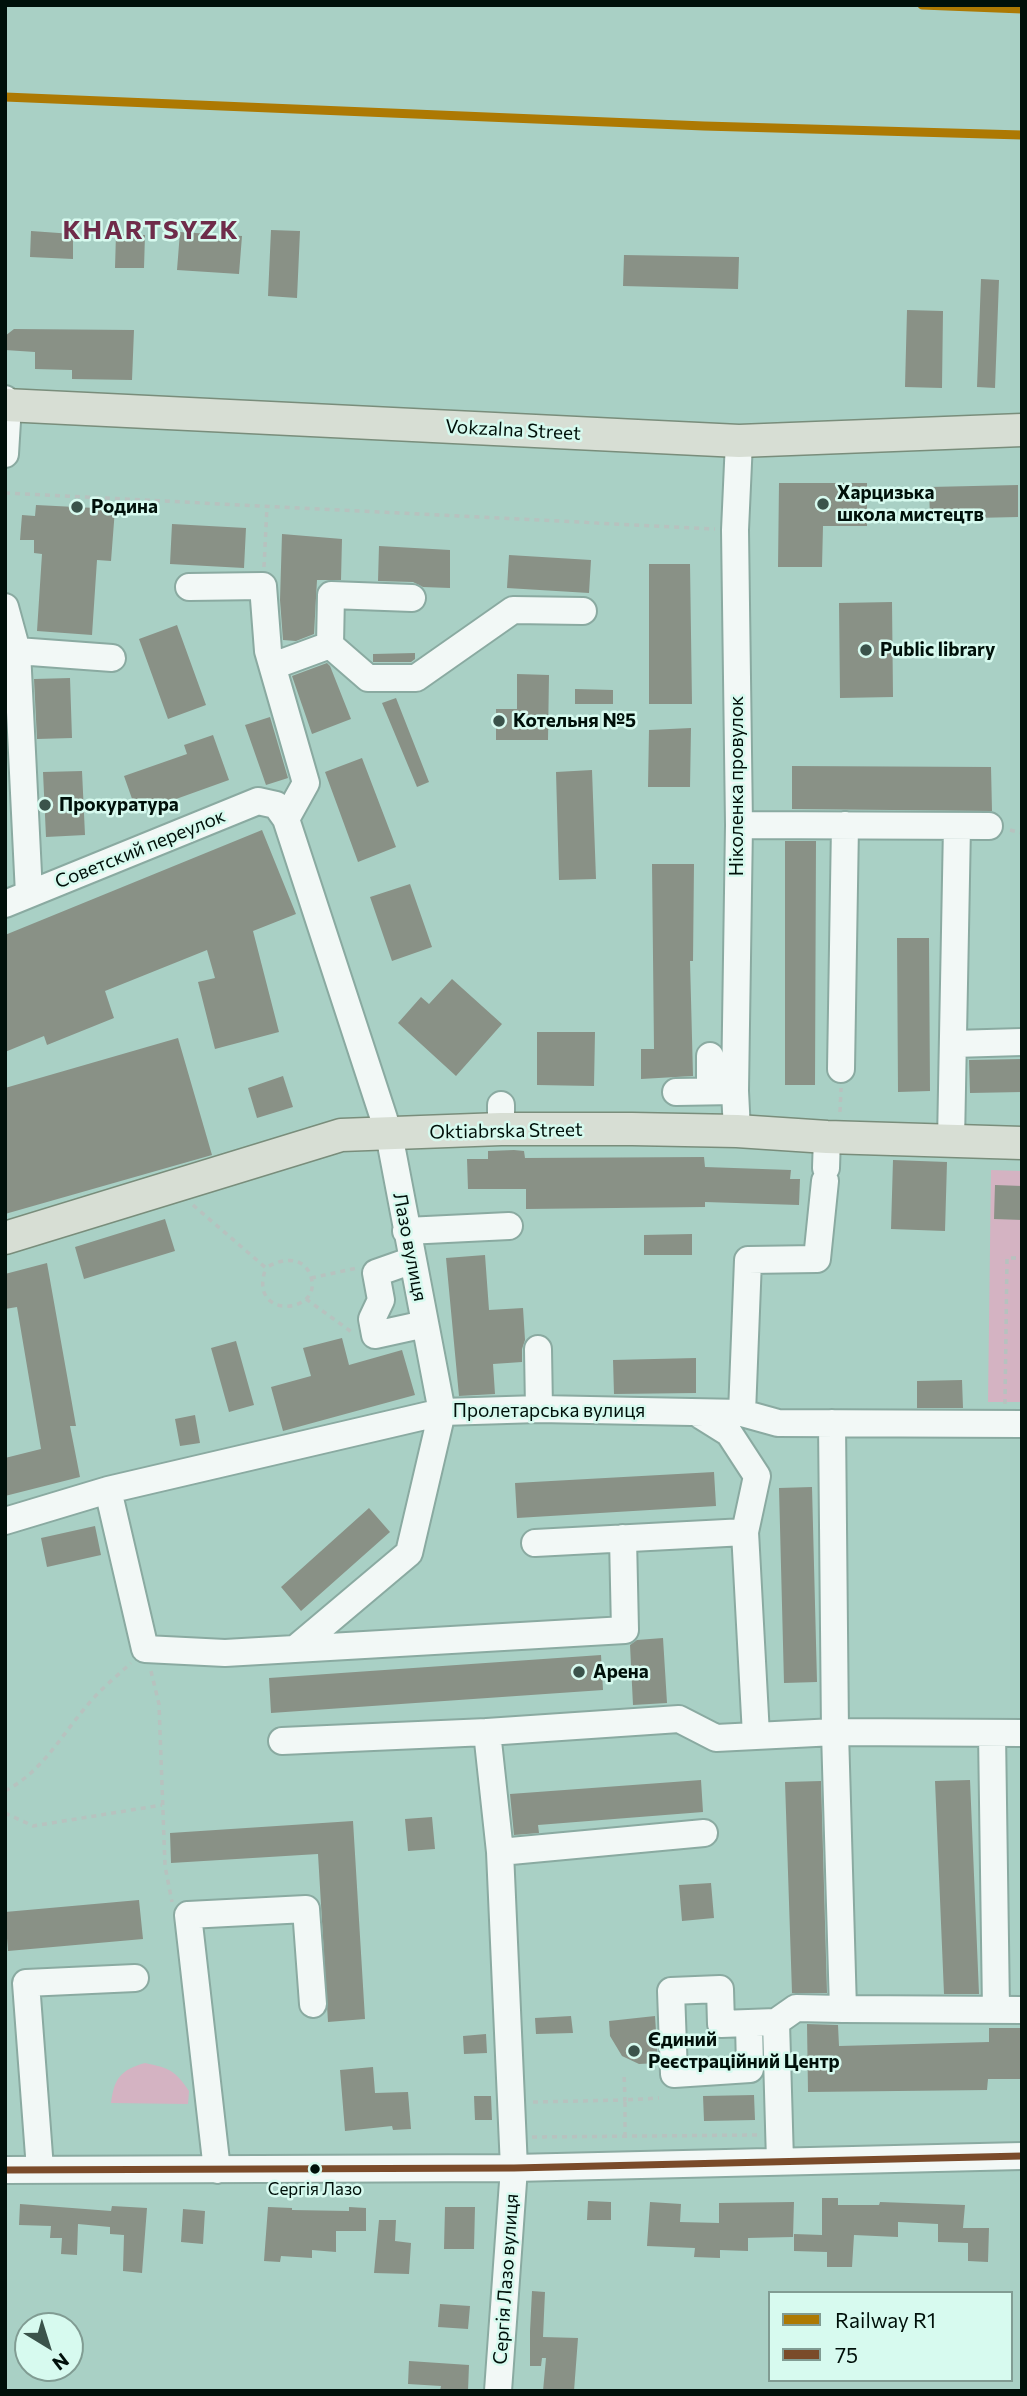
<!DOCTYPE html>
<meta charset="utf-8">
<style>
body{margin:0}
#map{position:relative;width:1027px;height:2396px;overflow:hidden;background:#a9d0c5;font-family:Commissioner,sans-serif}
canvas{display:block}
.frame{position:absolute;inset:0;border:7px solid #00100a;pointer-events:none}
.legend{position:absolute;left:768px;top:2291px;width:245px;height:91px;box-sizing:border-box;background:#d7faef;border:2px solid #819c93;margin:0;padding:9px 12px;list-style:none;font-size:21px;color:#00100a}
.legend li{display:flex;align-items:center;gap:14px;height:35px}
.legend b{width:35px;border:2px solid #819c93}
.north{position:absolute;left:14px;top:2312px;width:70px;height:70px;box-sizing:border-box;background:#d7faef;border:2px solid #819c93;border-radius:50%;rotate:142deg;font-size:19px;font-weight:700;line-height:28px;text-align:center;color:#00100a}
.north::after{content:'';display:block;margin:auto;width:24px;height:32px;background:#3b534b;clip-path:polygon(50% 0,100% 100%,50% 72%,0 100%)}
</style>
<div id="map">
<canvas width="1027" height="2396"></canvas>
<div class="frame"></div>
<ul class="legend">
<li><b style="height:9px;background:#ad7903"></b>Railway R1</li>
<li><b style="height:9px;background:#7a4b2a"></b>75</li>
</ul>
<div class="north">N</div>
</div>
<script>
const ctx = document.querySelector('canvas').getContext('2d');
ctx.lineJoin = 'round';
function paint(path, color) { ctx.fillStyle = color; ctx.fill(path, 'evenodd'); }
function stroke(path, color, width, dash) { ctx.strokeStyle = color; ctx.lineWidth = width; ctx.lineCap = dash ? 'butt' : 'round'; ctx.setLineDash(dash || []); ctx.stroke(path); }
function write(font, color, halo, rows, align = 'center') {
  ctx.font = font + ' Commissioner,sans-serif'; ctx.lineWidth = 5; ctx.setLineDash([]); ctx.textBaseline = 'middle'; ctx.strokeStyle = halo; ctx.fillStyle = color; for (const [text, x, y, turn = 0] of rows) {
    ctx.save(); ctx.translate(x, y); ctx.rotate((+turn || 0) * Math.PI / 180); ctx.textAlign = isNaN(turn) ? turn : align; if (halo) ctx.strokeText(text, 0, 0); ctx.fillText(text, 0, 0); ctx.restore();
  }
}
paint(new Path2D(`
 M991,1170L1022,1171V1402H988Z
 M145,2063C169,2068 175,2070 189,2091L188,2104L111,2103C114,2079 120,2070 145,2063Z`), '#d4b3c2');
paint(new Path2D(`
 M271,230L300,231L297,298L268,296Z
 M31,231L73,234V259L30,257Z
 M180,232L242,236L239,274L177,270Z
 M116,234L145,235L144,268H115Z
 M624,255L739,257L738,289L623,286Z
 M981,279L999,280L995,388L977,387Z
 M907,310L943,311L942,388L905,387Z
 M14,329L134,330L132,380L72,379V370L35,369V352L5,350V336Z
 M779,483H867V526H823L822,567H778Z
 M1018,485V517L930,519L929,487Z
 M36,505L115,509L111,561L97,560L92,635L37,631L42,554L34,553V540H20L22,515L35,516Z
 M172,524L246,528L244,568L170,564Z
 M282,534L342,539L341,580H317L314,634L296,641L283,640L280,600Z
 M379,546L450,550V588L423,587L413,582L378,581Z
 M509,555L591,560L589,593L507,588Z
 M649,564H690L692,704H649Z
 M892,602L893,697L840,698L839,603Z
 M177,625L206,705L168,719L139,639Z
 M415,653V659L411,662H373V654Z
 M327,663L330,666L351,719L312,734L292,676Z
 M517,674L549,675L548,740H496V709H517Z
 M70,678L72,738L37,739L34,679Z
 M575,689L613,690V704H575Z
 M396,698L429,782L417,787L382,703Z
 M270,717L288,778L266,785L245,725Z
 M691,728L690,787H648L649,730Z
 M213,735L229,780L137,813L124,776L187,754L184,745Z
 M362,758L396,847L358,862L325,772Z
 M792,766L991,767L992,811L792,809Z
 M592,770L596,879L559,880L556,772Z
 M82,771L85,835L46,837L43,772Z
 M262,830L296,914L253,931L279,1032L215,1049L198,982L215,978L207,950L105,991L114,1018L47,1045L44,1036L5,1052V935Z
 M785,841H816L815,1085H785Z
 M652,864H694L693,961H690L693,1076L641,1079V1049H654Z
 M410,884L432,947L392,961L370,897Z
 M897,938H929L930,1091L898,1092Z
 M452,979L502,1024L456,1076L398,1023L421,997L429,1004Z
 M537,1032H595L594,1086L537,1085Z
 M178,1038L212,1155L5,1214V1088Z
 M1022,1059V1092L970,1093L969,1060Z
 M283,1076L293,1107L257,1118L248,1088Z
 M514,1150L524,1151L525,1158L704,1157L705,1167L791,1170L790,1179H800L799,1205L705,1202V1207L526,1209V1189H468L467,1159H488V1151Z
 M893,1160L947,1162L945,1231L891,1229Z
 M995,1185L1022,1186V1220L994,1219Z
 M165,1219L175,1251L84,1279L75,1247Z
 M692,1234V1255H644V1235Z
 M485,1255L489,1310L523,1308L525,1340L522,1349V1362L493,1364L495,1394L459,1396L446,1258Z
 M47,1263L76,1426H70L80,1477L5,1496V1458L41,1449L17,1307L5,1309V1274Z
 M342,1338L349,1365L402,1350L415,1395L283,1431L271,1387L311,1376L303,1348Z
 M236,1341L254,1405L229,1412L211,1348Z
 M696,1358V1393L614,1394L613,1360Z
 M962,1380L963,1408H917V1381Z
 M195,1415L200,1443L180,1446L175,1419Z
 M714,1472L716,1506L517,1518L515,1483Z
 M812,1487L817,1682L784,1683L779,1488Z
 M369,1508L390,1532L301,1611L281,1587Z
 M95,1526L101,1555L47,1567L41,1538Z
 M663,1638L667,1703L633,1705L630,1645L637,1640Z
 M601,1655L603,1690L271,1713L269,1678Z
 M701,1780L703,1812L538,1825L539,1833L514,1835L510,1794Z
 M970,1780L979,1994H944L935,1781Z
 M821,1781L827,1993H792L785,1782Z
 M432,1817L435,1849L408,1851L405,1819Z
 M353,1821L365,2019L328,2022L318,1854L171,1863L170,1833Z
 M711,1883L714,1918L682,1921L679,1885Z
 M139,1900L143,1939L8,1951L5,1912Z
 M571,2016L573,2033L536,2034L535,2018Z
 M655,2016L658,2063L639,2064L622,2056L610,2036L609,2021Z
 M807,2024L838,2025L839,2046L989,2042V2028H1022V2079H988L987,2090L808,2092Z
 M486,2034L487,2053L464,2054L463,2036Z
 M373,2067L375,2093L408,2092L411,2129L393,2130L392,2126L345,2131L340,2070Z
 M754,2095L755,2120L704,2121L703,2096Z
 M474,2096H491L492,2120H475Z
 M822,2198H838V2205H879L880,2202L965,2205L963,2228H989L988,2262L968,2261V2243L938,2242V2224L898,2222V2237L854,2235L852,2267H827V2252L794,2251V2234L822,2235Z
 M588,2201L611,2202V2220H587Z
 M650,2202L681,2204L680,2222L719,2223V2203L794,2202L793,2237L748,2238V2251L720,2250V2258L694,2257L695,2248L647,2246Z
 M20,2204L111,2211L112,2206L147,2208L142,2273L123,2271L124,2235L110,2234V2227L78,2224L77,2255L61,2254L62,2238H50L51,2226L19,2225Z
 M268,2207L292,2208V2210L349,2211V2207L366,2208V2231H336V2252L312,2250V2258L281,2256L280,2262L264,2261Z
 M445,2207H475L474,2249H444Z
 M183,2209L205,2211L203,2244L181,2242Z
 M379,2220H396L395,2241L411,2243L409,2274L374,2273Z
 M532,2291L545,2292L543,2337L578,2338L574,2391H543L546,2358H542L541,2366H530V2331Z
 M440,2304L470,2306L468,2329L438,2327Z
 M409,2361L469,2365L468,2391H440L441,2386L408,2384Z`), '#899186');
const minor = new Path2D(`
 M5,399L8,405L5,454
 M189,587L263,586L268,651L306,783L286,819
 M5,607L17,651L29,894
 M330,645L368,678H416L513,610L583,611
 M17,651L112,658
 M273,666L330,645L331,595L412,598
 M739,825L989,826
 M5,904L258,801L276,805L286,819L389,1134L442,1412L409,1553L295,1649
 M953,1044L1022,1042
 M841,1069L845,825
 M710,1091V1056
 M676,1092L735,1091
 M501,1105V1129
 M737,1131L735,1091L739,825L735,530L739,441
 M951,1141L957,826
 M826,1168L827,1137
 M406,1231L509,1226
 M413,1260L376,1273L381,1300L372,1319L375,1335L425,1324
 M538,1349L539,1409
 M697,1413L729,1433L757,1476L745,1532L756,1735
 M742,1413L748,1260L817,1259L825,1181
 M832,1423L835,1732L843,2009L1022,2010
 M108,1490L145,1649L225,1653L625,1630L623,1538
 M5,1521L108,1490L442,1412L539,1409L742,1413L778,1423L1022,1424
 M535,1543L745,1532
 M487,1732L500,1852L514,2168L498,2391
 M992,1733L996,2010
 M282,1741L487,1732L679,1719L716,1738L835,1732L1022,1733
 M500,1852L704,1833
 M749,2023L750,2069L674,2074L671,1991L720,1989L721,2024L776,2022
 M780,2161L776,2022L796,2008L843,2009
 M40,2169L26,1983L135,1978
 M5,2170L514,2168L1022,2156
 M217,2170L188,1915L306,1909L313,2004`);
const major = new Path2D(`
 M5,405L739,441L1022,430
 M5,1238L341,1135L501,1129H632L737,1131L827,1137L1022,1143`);
stroke(minor, '#8aaaa1', 30);
stroke(major, '#798d7b', 35);
stroke(new Path2D(`
 M5,493L715,529
 M264,567L267,506
 M1010,830L1022,833
 M840,1112L841,1088
 M193,1205L266,1268C281,1258 304,1255 311,1277C323,1315 246,1320 266,1268
 M311,1278L357,1268
 M306,1299L353,1333
 M1005,1404L1007,1258H1022
 M151,1671L159,1704L165,1866L172,1902
 M5,1791C44,1771 63,1732 91,1701C103,1687 118,1675 131,1663
 M5,1813L33,1826L162,1805
 M533,2102L625,2100L624,2072
 M532,2137L759,2135
 M625,2137V2100L659,2098`), '#b7c2bf', 3.5, [5, 5]);
stroke(minor, '#f2f8f6', 26);
stroke(major, '#d7ded4', 32);
stroke(new Path2D(`
 M5,2170L514,2168L1022,2156`), '#7a4b2a', 7);
stroke(new Path2D(`
 M922,5L1022,9
 M5,97L704,126L1022,135`), '#ad7903', 9);
for (const [x, y, r, color] of [
 [823,504,7,"#3b534b"],
 [77,507,7,"#3b534b"],
 [866,650,7,"#3b534b"],
 [499,721,7,"#3b534b"],
 [45,805,7,"#3b534b"],
 [579,1672,7,"#3b534b"],
 [634,2051,7,"#3b534b"],
 [315,2169,6,"#00100a"]
]) { const dot = new Path2D(); dot.arc(x, y, r, 0, 2 * Math.PI); ctx.fillStyle = color; ctx.fill(dot); stroke(dot, '#d7faef', 2.5); }
write('17px', '#00100a', '#d7faef', [
 ["Сергія Лазо",315,2189]
]);
write('19px', '#00100a', '#d7faef', [
 ["Vokzalna Street",513,430,3],
 ["Ніколенка провулок",737,786,-90],
 ["Советский переулок",140,849,-22],
 ["Oktiabrska Street",506,1131,-1],
 ["Лазо вулиця",410,1247,79],
 ["Пролетарська вулиця",549,1411],
 ["Сергія Лазо вулиця",506,2279,-86]
]);
write('bold 19px', '#00100a', '#d7faef', [
 ["Харцизька",837,493],
 ["школа мистецтв",837,515],
 ["Родина",91,507],
 ["Public library",880,650],
 ["Котельня №5",513,721],
 ["Прокуратура",59,805],
 ["Арена",593,1672],
 ["Єдиний",648,2040],
 ["Реєстраційний Центр",648,2062]
], 'left');
ctx.letterSpacing = '2px';
write('bold 26px', '#6f2c4a', '#d7faef', [
 ["KHARTSYZK",151,230]
]);
ctx.letterSpacing = '0px';
</script>
